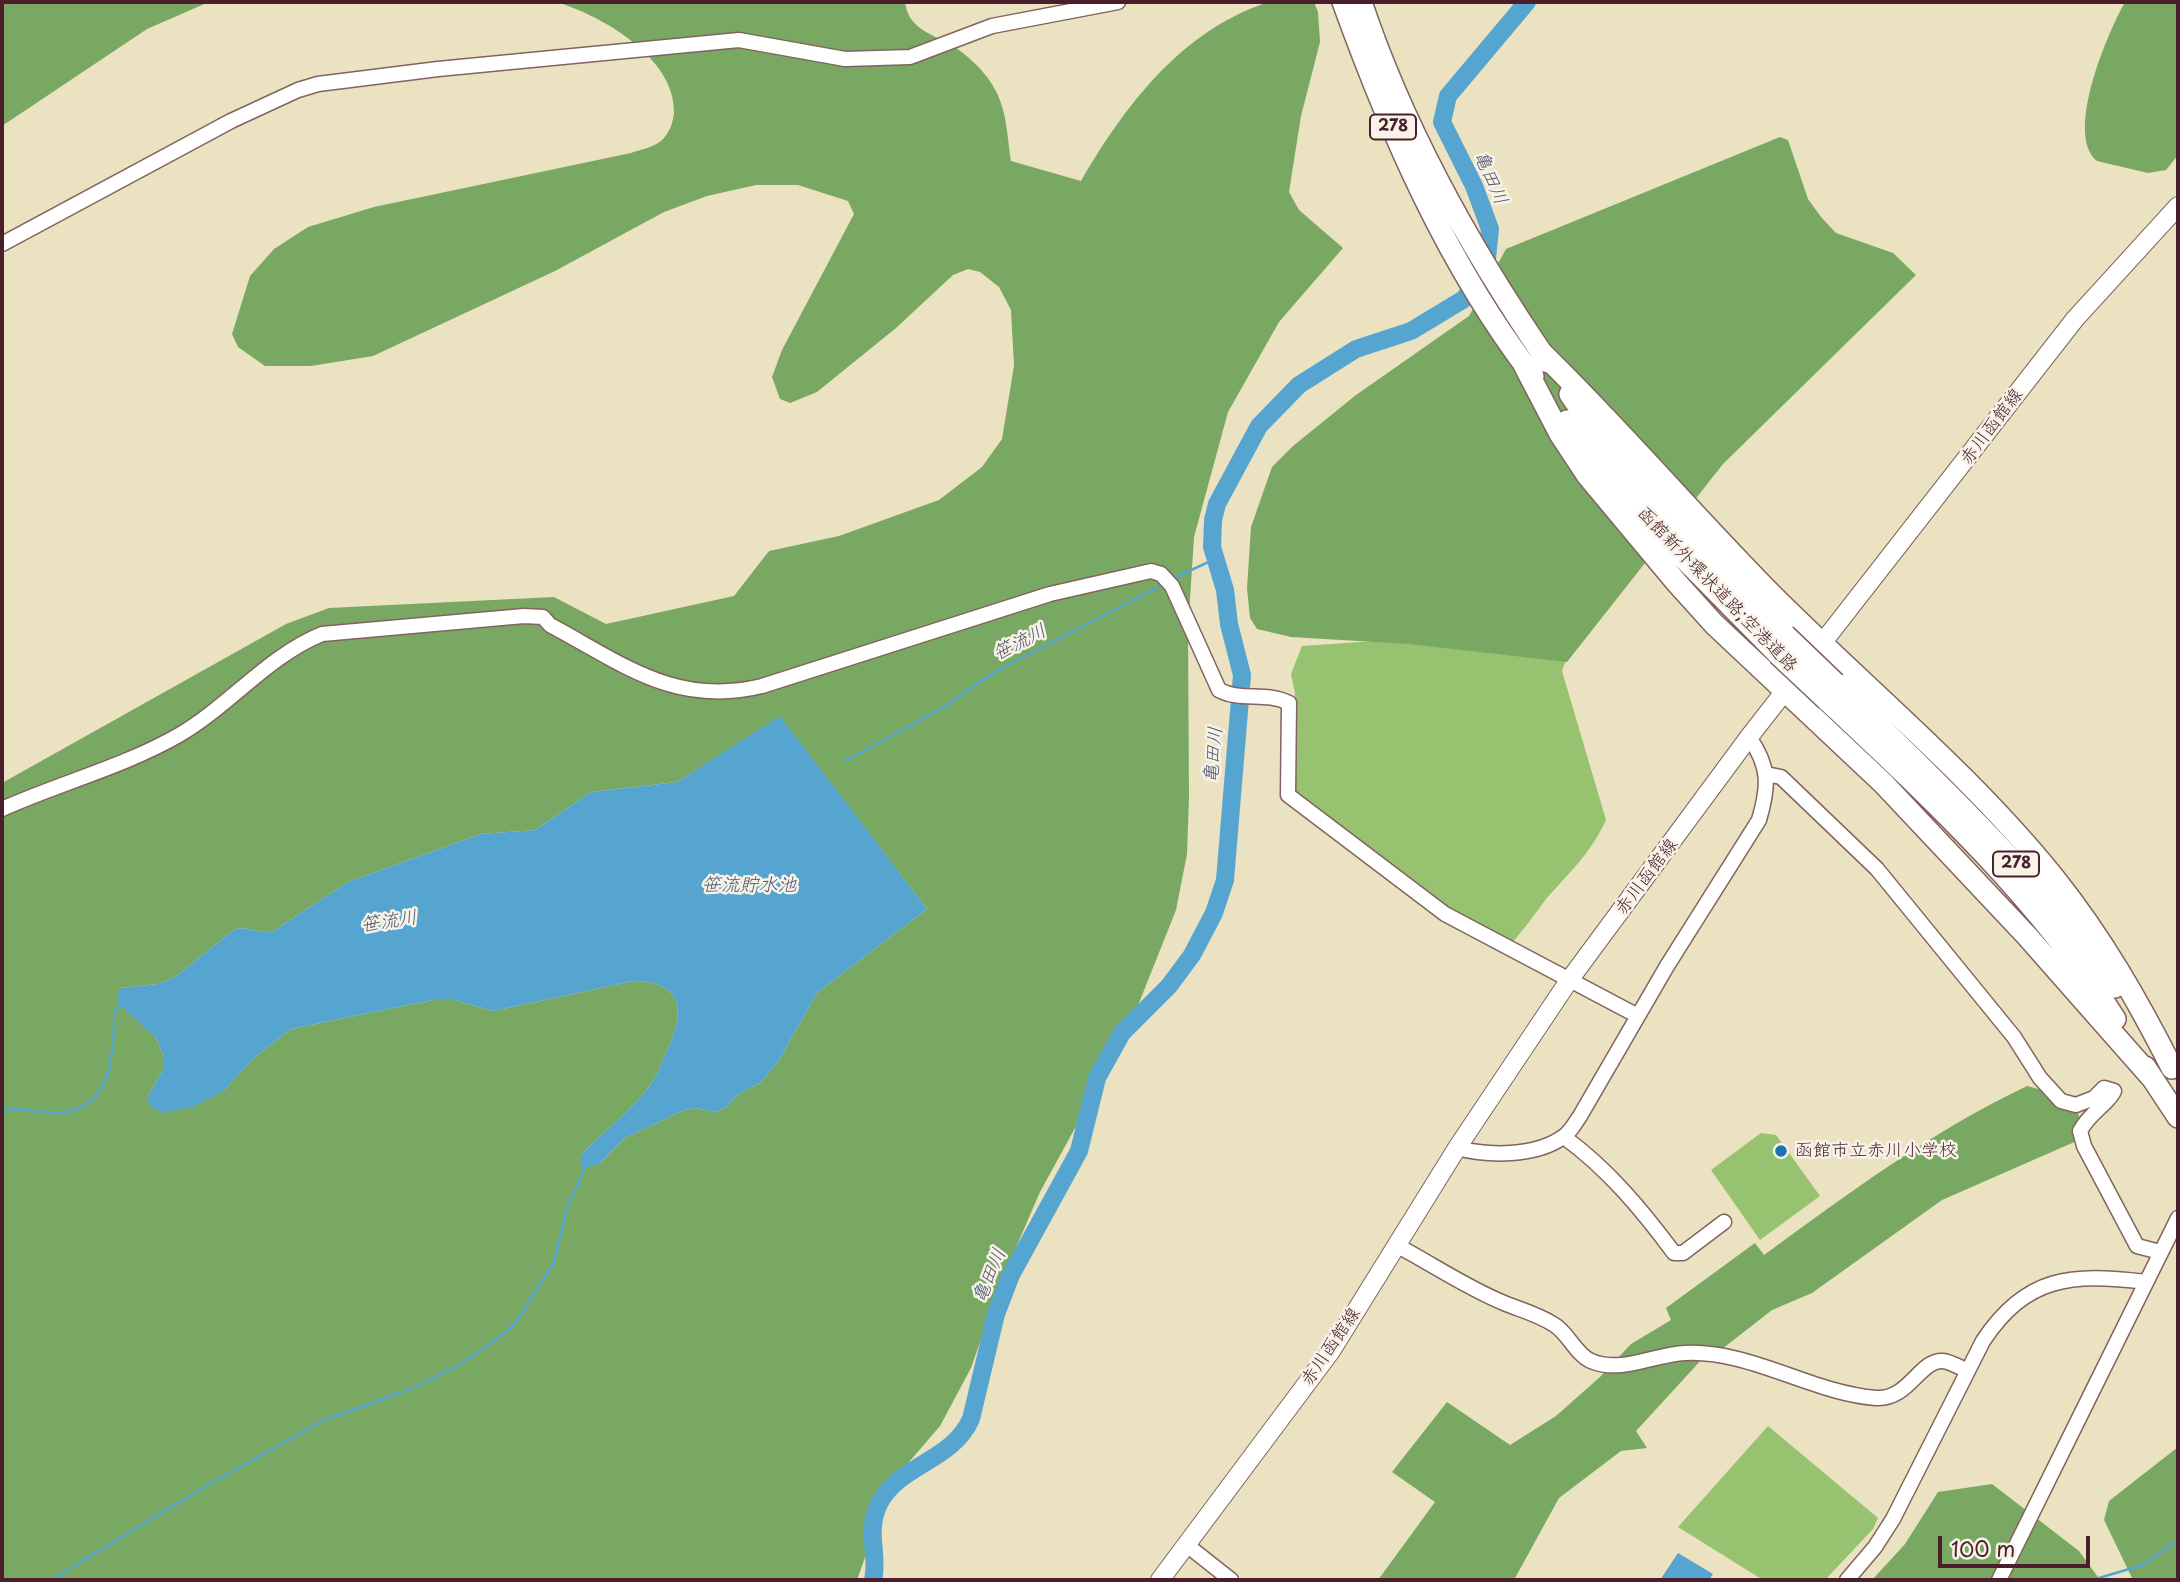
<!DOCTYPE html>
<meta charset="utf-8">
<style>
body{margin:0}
#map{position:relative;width:2180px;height:1582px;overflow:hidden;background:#eae2c0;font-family:"Playpen Sans",sans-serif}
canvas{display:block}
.frame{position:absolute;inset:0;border:4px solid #4a1f2b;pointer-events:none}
.scale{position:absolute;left:1938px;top:1536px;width:152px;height:32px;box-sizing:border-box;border:4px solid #4a1f2b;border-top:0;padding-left:9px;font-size:21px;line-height:24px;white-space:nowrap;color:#4a1f2b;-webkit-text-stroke:5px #f7f3e8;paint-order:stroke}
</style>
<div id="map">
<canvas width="2180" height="1582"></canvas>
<div class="frame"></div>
<div class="scale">100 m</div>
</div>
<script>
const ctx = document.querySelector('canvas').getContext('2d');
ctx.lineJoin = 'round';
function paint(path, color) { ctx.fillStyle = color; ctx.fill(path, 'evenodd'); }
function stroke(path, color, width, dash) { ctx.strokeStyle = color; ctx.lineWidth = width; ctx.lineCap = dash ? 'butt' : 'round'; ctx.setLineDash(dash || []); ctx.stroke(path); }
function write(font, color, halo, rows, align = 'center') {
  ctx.font = font + ' "Playpen Sans","Klee One",sans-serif'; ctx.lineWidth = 5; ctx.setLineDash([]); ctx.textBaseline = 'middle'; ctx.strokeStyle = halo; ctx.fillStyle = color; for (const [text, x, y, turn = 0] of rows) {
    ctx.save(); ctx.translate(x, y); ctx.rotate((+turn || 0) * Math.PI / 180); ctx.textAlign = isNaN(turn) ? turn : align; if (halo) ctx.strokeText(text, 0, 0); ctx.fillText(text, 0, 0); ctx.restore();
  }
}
paint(new Path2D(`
 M1578,627L1562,671L1606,820C1591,853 1569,873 1546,899C1535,914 1524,929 1512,943L1450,910L1292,793L1295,693L1291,674L1302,646Z
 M1761,1133L1776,1135L1820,1196L1760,1240L1711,1170Z
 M1768,1426L1878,1518L1873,1529L1825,1580H1763L1678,1527Z`), '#97c270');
paint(new Path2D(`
 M2,2H209L147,29L2,126Z
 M556,2H905C908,28 931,34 950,44C965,53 985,71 993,86C1007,108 1007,136 1011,161L1081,181C1124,107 1181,31 1266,3C1280,0 1300,2 1314,2L1318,12L1320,42L1301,116L1289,192L1299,210L1343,248L1279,322L1228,412L1194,537L1188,630L1189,798L1187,854L1176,910L1127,1033L1040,1192L1001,1282L971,1368L940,1426L897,1476L885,1501L857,1580H2V783L286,624L329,608L554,597L606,624L734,596L769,551L839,536L939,500L982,467L1002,439L1014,366L1011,310L999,287L980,272L968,269L953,275L896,328L817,392L790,403L780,399L772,377L782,350L854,214L848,201L798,185H756L707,196L664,212L555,271L373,356L311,366H265L238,347L232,334L250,276L274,249L308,227L374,207L631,153C639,150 654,147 661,141C669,134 673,123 674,113C676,58 601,15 556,2ZM780,717L927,909L817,993L778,1062L760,1083L740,1093L725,1108L715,1112L695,1108L682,1111L625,1138L599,1164L582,1154C604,1131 633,1109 651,1084C657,1076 661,1064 665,1055C685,1015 687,982 633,981L493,1011L454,1000H433L291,1029L256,1056L223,1091L147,1098L164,1068V1057L156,1038L130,1011L121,988L157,984L175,977L235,929C249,926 258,934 272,932L348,882L481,834L535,830L591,792L677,782Z
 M2125,2H2178V155L2166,170L2148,173L2097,161C2064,134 2108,32 2125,2Z
 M1780,137L1788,140L1808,199L1821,217L1836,233L1893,253L1916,275L1723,464L1567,662L1409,644L1291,637L1257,629L1250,618L1247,588L1251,527L1272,467L1293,446L1356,395L1469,316L1506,249Z
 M2027,1086L2072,1098L2081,1121L2079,1140L1942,1200L1812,1293L1772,1310L1722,1349L1714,1346L1636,1431L1647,1448L1621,1451L1559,1498L1514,1580H1378L1435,1502L1392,1472L1447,1402L1510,1445L1556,1416L1600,1377L1631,1344L1671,1320L1666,1308L1755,1243L1764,1255C1849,1193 1932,1131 2027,1086Z
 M2178,1447V1580H2133L2104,1520L2109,1501Z
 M1992,1484L2079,1551L2100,1580H1872L1905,1544L1938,1492Z`), '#79a862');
paint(new Path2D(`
 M780,716L927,909L817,993L778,1062L760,1083L740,1093L725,1108L715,1112L695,1108L682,1111L625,1138L599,1164L583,1168L580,1162L582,1154C604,1131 633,1109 651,1084C657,1076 661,1064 665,1055C685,1015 687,982 633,981L493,1011L454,1000H433L291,1029L256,1056L223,1091L195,1106L164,1113L152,1108L147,1098L164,1068V1057L156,1038L119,1004L117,997L121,988L157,984L175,977L235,929C249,926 258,934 272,932L348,882L481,834L535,830L591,792L677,782Z
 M1678,1553L1713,1574L1709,1580H1660Z`), '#56a5d0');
stroke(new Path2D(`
 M1174,578L1215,559
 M844,762L944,707L993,673L1162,585
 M2,1111C19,1106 32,1112 49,1113C114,1115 112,1057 115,1011L122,1004
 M51,1580L201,1489L324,1420L408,1390L457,1366L502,1336L516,1322L554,1262L567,1208L586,1166
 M2092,1580L2143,1565L2178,1540`), '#56a5d0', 2.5);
stroke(new Path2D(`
 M873,1580C879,1555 866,1534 878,1506C896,1465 951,1463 971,1419L996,1314L1011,1275L1079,1151L1097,1078L1122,1033L1169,986L1192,955L1214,913L1225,880L1242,675L1229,624L1225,590L1212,547L1213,520L1217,504L1259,426L1299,385L1356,349L1411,331L1464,299L1477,281L1487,258L1490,229L1474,186L1442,122L1448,96L1527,2`), '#56a5d0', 18);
const minor = new Path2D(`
 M2,244L231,121L298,90L318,84L438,69L739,40L845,59L910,57L992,26L1118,2
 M1766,774L1781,777L1877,869L2014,1037L2040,1078L2061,1101L2076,1105L2094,1098L2104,1088L2114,1091C2110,1102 2089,1113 2080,1131L2084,1146L2137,1246L2160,1252
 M2,809C60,783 123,767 179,735C229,706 268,656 322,634L524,616L543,617L550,625C623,664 675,707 762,686L1050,594L1151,571L1161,574L1172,586L1219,690C1241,702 1266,691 1289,703L1288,795L1445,914L1638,1016
 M1564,1137C1608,1169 1642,1210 1674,1253H1683L1724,1222
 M1457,1148C1488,1156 1535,1157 1563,1137C1570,1133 1575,1123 1580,1116L1667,966L1759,820C1769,786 1770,767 1749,737
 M1396,1245C1432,1264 1467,1288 1504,1303C1521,1310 1537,1314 1553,1324C1568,1332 1575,1354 1591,1361C1621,1374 1655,1354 1685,1353C1752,1350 1811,1393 1876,1398C1909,1400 1920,1359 1943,1361C1951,1362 1961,1368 1968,1371
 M1188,1546L1231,1580
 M1847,1580L1875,1547L1893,1519L1983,1341C2026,1276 2071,1273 2146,1282
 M1999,1580L2178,1218`);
const major = new Path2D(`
 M1160,1580L1331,1351L1457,1148L1570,979L1749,737L2075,319L2178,206`);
const highway = new Path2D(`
 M1343,2C1390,132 1448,266 1533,376
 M1361,2C1404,131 1471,250 1548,362
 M1542,353C1624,433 1698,521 1779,602C1872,694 1973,777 2055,879C2102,938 2138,1001 2172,1068
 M1524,365L1560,434L1587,475L1677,583L1714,624L1883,783L2027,936L2153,1079
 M1570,394C1631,484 1710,558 1785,635
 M1567,421L1647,521L1778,654
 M1835,683C1934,779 2035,874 2115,987
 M1827,700C1931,798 2038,897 2115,1019
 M2145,1067L2178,1117`);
stroke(minor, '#82635f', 17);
stroke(major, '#82635f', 20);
stroke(highway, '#82635f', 24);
stroke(minor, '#fff', 14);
stroke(major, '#fff', 18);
stroke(highway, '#fff', 21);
const highwayBridge = new Path2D(`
 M1785,635L1835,683
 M1778,654L1827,700`);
stroke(highwayBridge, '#82635f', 24, []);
stroke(highwayBridge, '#fff', 21);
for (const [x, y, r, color] of [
 [1781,1151,7,"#1f6fb2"]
]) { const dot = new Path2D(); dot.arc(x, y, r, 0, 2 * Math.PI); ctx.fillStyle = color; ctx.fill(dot); stroke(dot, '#f7f3e8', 2.5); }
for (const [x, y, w] of [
 [1393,127,46],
 [2016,864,46]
]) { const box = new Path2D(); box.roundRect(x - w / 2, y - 12.5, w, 25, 5); ctx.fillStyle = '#f7f3e8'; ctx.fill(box); stroke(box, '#4a1f2b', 2); }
write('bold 16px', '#4a1f2b', null, [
 ["278",1393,127],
 ["278",2016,864]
]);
write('18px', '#4a1f2b', '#f7f3e8', [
 ["赤川函館線",1992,427,-53],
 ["函館新外環状道路;空港道路",1717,590,46],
 ["赤川函館線",1647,877,-53],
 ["赤川函館線",1331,1347,-56]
]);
write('18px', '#4a1f2b', '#f7f3e8', [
 ["函館市立赤川小学校",1795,1151]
], 'left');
write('italic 19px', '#4f556d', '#f7f3e8', [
 ["亀田川",1490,178,66],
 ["笹流川",1020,643,-27],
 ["亀田川",1214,755,-85],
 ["笹流貯水池",749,886],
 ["笹流川",389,922,-9],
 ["亀田川",990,1276,-67]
]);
</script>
